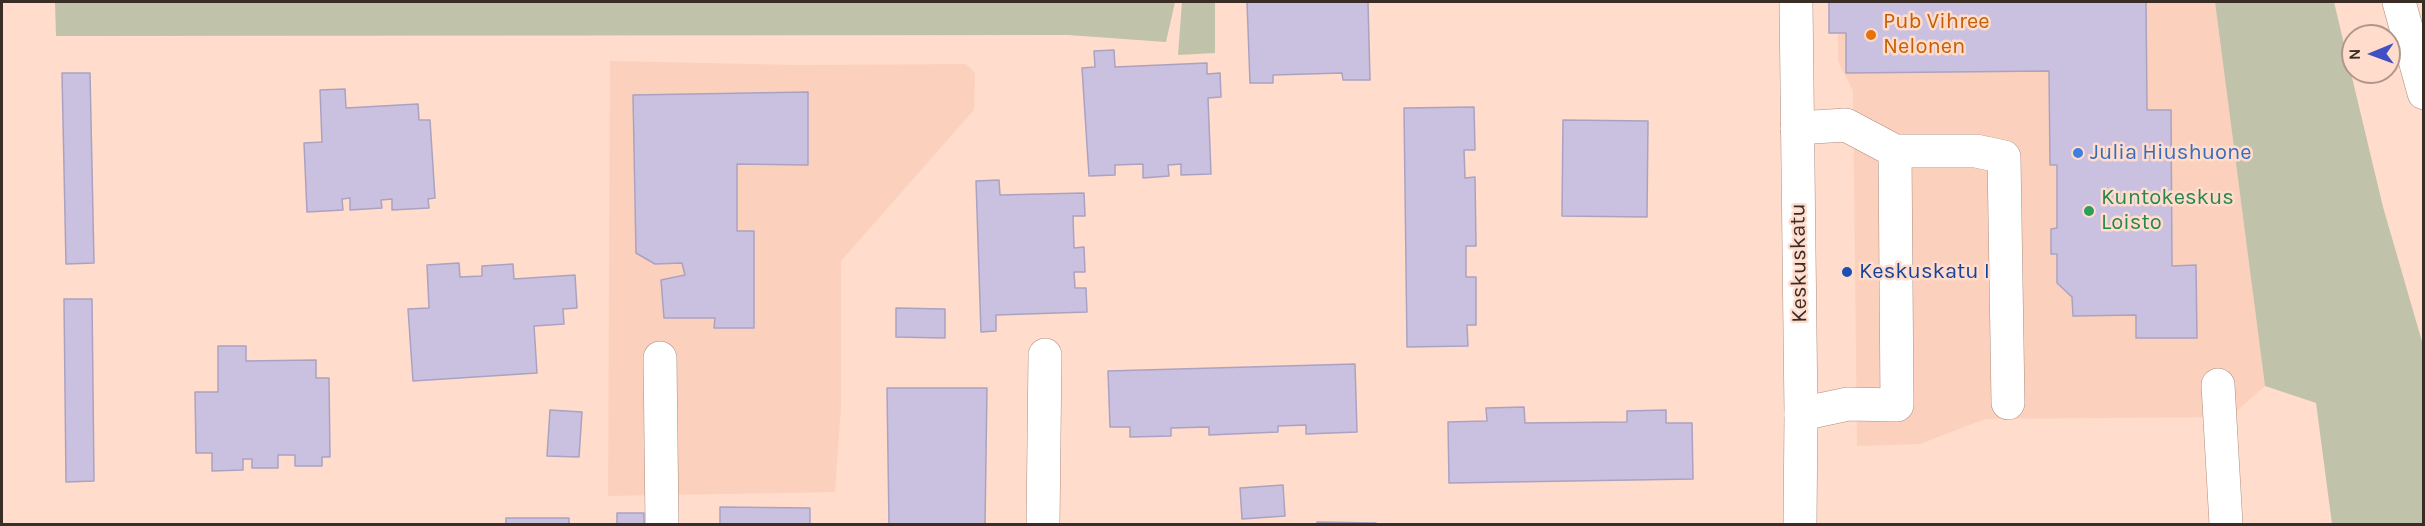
<!DOCTYPE html>
<style>
body{margin:0}
#map{position:relative;width:2425px;height:526px;overflow:hidden;background:#ffdccc;font-family:Karla,sans-serif}
canvas{display:block}
.frame{position:absolute;inset:0;border:3px solid #3a2d26;pointer-events:none}
.north{position:absolute;left:2341px;top:24px;width:60px;height:60px;box-sizing:border-box;background:#ffdccc;border:2px solid #b0968a;border-radius:50%;rotate:269deg;font-size:16px;font-weight:700;line-height:24px;text-align:center;color:#3a2d26}
.north::after{content:'';display:block;margin:auto;width:21px;height:27px;background:#4050c4;clip-path:polygon(50% 0,100% 100%,50% 72%,0 100%)}
</style>
<div id="map">
<canvas width="2425" height="526"></canvas>
<div class="frame"></div>
<div class="north">N</div>
</div>
<script>
const ctx = document.querySelector('canvas').getContext('2d');
ctx.lineJoin = 'round';
function paint(path, color) { ctx.fillStyle = color; ctx.fill(path, 'evenodd'); }
function stroke(path, color, width, dash) { ctx.strokeStyle = color; ctx.lineWidth = width; ctx.lineCap = dash ? 'butt' : 'round'; ctx.setLineDash(dash || []); ctx.stroke(path); }
function write(font, color, halo, rows, align = 'center') {
  ctx.font = font + ' Karla,sans-serif'; ctx.lineWidth = 5; ctx.setLineDash([]); ctx.textBaseline = 'middle'; ctx.strokeStyle = halo; ctx.fillStyle = color; for (const [text, x, y, turn = 0] of rows) {
    ctx.save(); ctx.translate(x, y); ctx.rotate((+turn || 0) * Math.PI / 180); ctx.textAlign = isNaN(turn) ? turn : align; if (halo) ctx.strokeText(text, 0, 0); ctx.fillText(text, 0, 0); ctx.restore();
  }
}
paint(new Path2D(`
 M1838,2H2215L2265,386L2230,417L1985,419L1920,444L1857,446L1853,91L1838,61Z
 M610,61L800,65L966,64L975,73L974,110L841,261V407L835,492L608,496Z`), '#fbd1bd');
paint(new Path2D(`
 M55,2H1175L1166,42L1068,35L56,36Z
 M1182,2H1215V53L1178,55Z
 M2215,2H2334L2383,207L2423,345V524H2332L2316,403L2265,386Z`), '#c1c2aa');
const building = new Path2D(`
 M1247,2H1368L1370,80H1343L1342,73L1273,75V83H1250Z
 M1829,2H2146L2147,110H2171L2172,266L2196,265L2197,338H2136V315L2073,316L2072,297L2057,283V254H2051V229L2057,228V165H2050L2049,71L1846,73V33H1829Z
 M1114,50L1115,67L1207,63V74L1220,73L1221,97L1208,98L1211,174L1181,175V164L1168,165L1169,176L1143,178V164L1115,165V175L1089,176L1082,68L1095,67L1094,51Z
 M62,73H90L94,263L66,264Z
 M345,89L346,108L418,104L419,120H430L435,198L428,199L429,208L392,210V199L381,200L382,208L350,210V198L342,199L343,210L307,212L304,143L322,142L320,90Z
 M808,92V165L737,164V231H754V328H714L715,318H664L661,280L685,275L682,263L655,264L636,253L633,95Z
 M1474,107L1475,150H1464L1465,178L1475,177L1476,246H1466V277H1476V325H1467L1468,346L1407,347L1404,108Z
 M1563,120L1648,121L1647,217L1562,216Z
 M999,180L1000,195L1084,193L1085,216H1073L1074,248L1084,247L1085,272H1074L1075,288H1086L1087,312L996,315V331L981,332L976,181Z
 M459,263L460,277L482,276V266L513,264L514,279L575,275L577,308L563,309L564,324L534,326L537,373L413,381L408,309L429,308L427,265Z
 M64,299H92L94,481L66,482Z
 M896,308L945,309V338L896,337Z
 M218,346H246V361L316,360V378H329L330,457H322V466H295V455H278V468H252V459H243V470L212,471V453H196L195,392H218Z
 M1355,364L1357,432L1306,434V425L1278,426V432L1209,435V427L1171,428V436L1130,437V427H1110L1108,371Z
 M887,388H987L985,524H889Z
 M1524,407L1525,423L1627,422V411L1666,410V423H1692L1693,479L1449,483L1448,422L1487,421L1486,408Z
 M550,410L582,412L579,457L547,456Z
 M1283,485L1285,516L1242,519L1240,488Z
 M720,507L810,508V524H720Z
 M617,513H644V524H617Z
 M506,518H569V524H506Z
 M1317,522L1376,523V524H1317Z`);
paint(building, '#cac1e0');
stroke(building, '#aba2c0', 1.5);
const minor = new Path2D(`
 M1797,128L1846,125L1895,151L1897,405L1848,404L1801,414
 M1895,151H1976L2004,157L2008,403
 M660,358L662,524
 M2218,385L2226,524
 M1043,524L1045,355`);
const major = new Path2D(`
 M1796,2L1801,414L1800,524
 M2399,2L2424,93`);
stroke(minor, '#ad8d7e', 34);
stroke(major, '#ad8d7e', 34);
stroke(minor, '#fff', 33);
stroke(major, '#fff', 33);
for (const [x, y, r, color] of [
 [1871,35,6,"#e8710a"],
 [2078,153,6,"#3f7fe0"],
 [2089,211,6,"#2e9e5b"],
 [1847,272,6,"#1a4fb4"]
]) { const dot = new Path2D(); dot.arc(x, y, r, 0, 2 * Math.PI); ctx.fillStyle = color; ctx.fill(dot); stroke(dot, '#ffdccc', 2); }
write('22px', '#c56008', '#ffdccc', [
 ["Pub Vihree",1883,22],
 ["Nelonen",1883,47]
], 'left');
write('22px', '#366cbe', '#ffdccc', [
 ["Julia Hiushuone",2090,153]
], 'left');
write('22px', '#27864d', '#ffdccc', [
 ["Kuntokeskus",2101,198],
 ["Loisto",2101,223]
], 'left');
write('22px', '#3a2d26', '#ffdccc', [
 ["Keskuskatu",1799,263,-91]
]);
write('22px', '#164399', '#ffdccc', [
 ["Keskuskatu I",1859,272]
], 'left');
</script>
